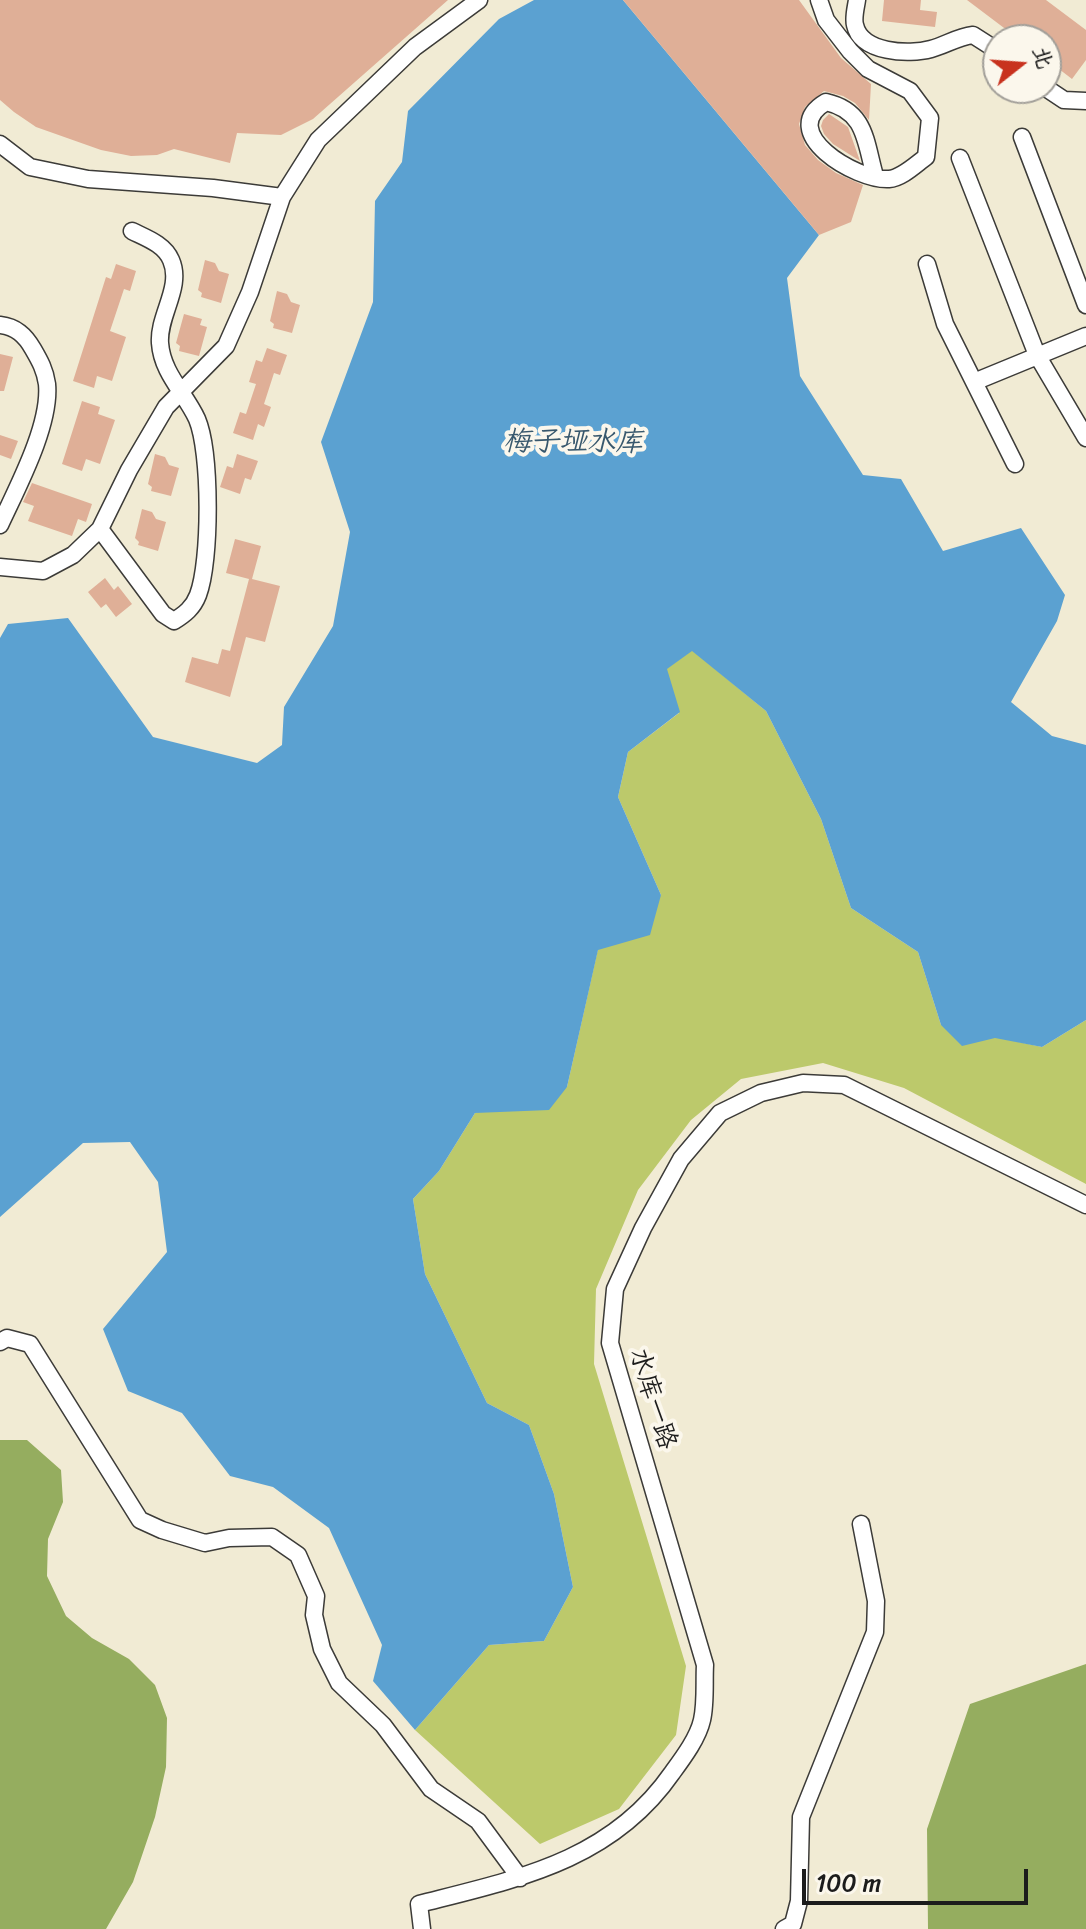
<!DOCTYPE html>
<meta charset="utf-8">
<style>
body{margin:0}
#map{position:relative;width:1086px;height:1929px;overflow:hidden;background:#f1ebd4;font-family:Sriracha,"LXGW WenKai TC",sans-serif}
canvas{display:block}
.north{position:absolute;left:982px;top:24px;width:80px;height:80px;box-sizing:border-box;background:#fbf7ec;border:2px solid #a29f99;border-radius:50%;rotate:73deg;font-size:22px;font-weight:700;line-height:32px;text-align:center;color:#1c1c1c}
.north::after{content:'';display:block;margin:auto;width:28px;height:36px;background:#c8321e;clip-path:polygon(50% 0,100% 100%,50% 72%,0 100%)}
.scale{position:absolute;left:802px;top:1869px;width:226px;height:36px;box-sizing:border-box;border:4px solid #1c1c1c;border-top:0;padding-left:10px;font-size:24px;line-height:28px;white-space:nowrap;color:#1c1c1c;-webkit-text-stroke:6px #fbf7ec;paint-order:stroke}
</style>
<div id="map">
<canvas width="1086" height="1929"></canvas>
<div class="north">北</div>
<div class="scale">100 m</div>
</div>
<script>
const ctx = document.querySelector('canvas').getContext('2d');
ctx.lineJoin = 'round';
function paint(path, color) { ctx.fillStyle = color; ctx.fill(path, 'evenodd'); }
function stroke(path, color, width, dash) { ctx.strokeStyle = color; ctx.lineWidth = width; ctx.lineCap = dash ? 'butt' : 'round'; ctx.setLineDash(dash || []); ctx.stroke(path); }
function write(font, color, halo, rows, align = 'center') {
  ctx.font = font + ' Sriracha,"LXGW WenKai TC",sans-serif'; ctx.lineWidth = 8; ctx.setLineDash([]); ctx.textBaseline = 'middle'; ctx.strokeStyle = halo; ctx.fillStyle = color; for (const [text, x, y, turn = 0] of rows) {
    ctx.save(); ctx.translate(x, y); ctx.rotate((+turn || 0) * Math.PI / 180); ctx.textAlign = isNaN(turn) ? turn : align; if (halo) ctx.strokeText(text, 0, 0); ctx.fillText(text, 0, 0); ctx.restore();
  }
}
paint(new Path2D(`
 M692,650L766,711L821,819L851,908L918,952L941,1025L1042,1047L1086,1020V1184L904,1088L823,1063L741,1079L691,1120L638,1190L596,1289L594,1364L686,1666L676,1735L619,1809L540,1844L415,1730L489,1645L544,1641L573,1587L554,1494L529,1425L487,1403L425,1274L413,1199L439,1171L475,1113L567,1087L598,949L661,895L618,797L628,752L679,713L666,669Z`), '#bcc96b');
paint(new Path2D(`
 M0,1440H27L61,1470L63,1502L48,1539L47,1576L66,1616L92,1638L129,1659L155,1685L167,1718L166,1767L155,1817L133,1882L106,1929H0Z
 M1086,1664V1929H928L927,1829L970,1704Z`), '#95ad5f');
paint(new Path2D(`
 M534,0H623L819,235L787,278L800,376L863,475L901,479L943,551L1021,528L1065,595L1057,621L1011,702L1052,736L1086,745V1020L1042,1047L995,1038L962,1046L941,1025L918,952L851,908L821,819L766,711L692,651L667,669L680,712L628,752L618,797L661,895L650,935L598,950L567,1087L549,1110L475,1113L439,1171L413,1199L425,1274L487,1403L529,1425L554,1494L573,1587L544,1641L489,1645L415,1730L373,1681L382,1645L329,1528L273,1487L230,1476L182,1413L128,1391L103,1329L167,1252L158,1182L130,1142L83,1143L0,1217V638L8,624L68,618L153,737L257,763L282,745L284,707L333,626L350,532L321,442L373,302L375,201L402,162L408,111L499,19Z`), '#5ba1d1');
paint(new Path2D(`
 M0,0H448L313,119L281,135L237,133L230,163L174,149L157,155L131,156L101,150L36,127L14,112L0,100Z
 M623,0H799L841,58L871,84L869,120L855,103L843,96L824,91L805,107L799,124L805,145L818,160L836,173L863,185L851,222L819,235Z
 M884,0H921L920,10L937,12L935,27L882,21Z
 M967,0H1046L1086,30V60L1072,79L1046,59V40H1020Z
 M829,114L848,127L860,161L833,144L824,134L821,126L823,120Z
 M205,260L215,263L219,271L229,274L221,303L201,297L202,293L198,290Z
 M116,264L136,271L130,291L124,289L110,331L126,337L112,381L97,376L94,388L73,381L106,277L111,279Z
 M277,291L287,294L291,302L300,305L292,333L273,328L274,324L270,321Z
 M184,314L202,319L200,325L207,327L199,356L179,351L180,346L176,343Z
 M267,348L287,355L280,375L274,373L264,404L271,407L264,427L258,424L253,440L233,433L240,412L246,414L256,384L249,382L256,360L262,362Z
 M0,354L13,357L4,391H0Z
 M82,401L100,407L98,414L115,420L100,464L86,459L82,471L62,464Z
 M0,435L18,441L11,459L0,455Z
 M155,454L165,457L169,465L179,468L171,496L151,491L152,487L148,484Z
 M237,454L258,461L251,480L245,478L240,494L220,487L227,466L233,468Z
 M32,483L92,504L86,522L78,519L72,536L28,521L34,506L23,502Z
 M142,509L152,512L156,519L166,522L158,551L138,545L139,542L135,538Z
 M235,539L261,546L252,579L280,586L265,642L246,637L230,697L185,682L192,657L218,664L222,649L230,651L249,579L226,573Z
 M105,578L114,590L118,586L132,604L116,617L106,604L101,608L88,592Z`), '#dfaf97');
const minor = new Path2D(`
 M819,0L826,20L850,51L868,69L910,91L930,118L926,157C916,164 902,178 889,179C856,181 775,132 826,102C866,111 865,141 875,176
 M857,0C856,7 853,18 855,25C861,53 909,55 931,49C946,45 957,37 973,35L998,51
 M1046,88L1064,100L1086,101
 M1022,137L1086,305
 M0,144L30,167L88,179L213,188L282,197
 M960,158L1037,355L1086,438
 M927,264L945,324L1015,464
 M0,325C16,327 25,335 33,349C40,361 45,370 47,384C51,425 17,488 0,525
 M974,382L1086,336
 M100,529L163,614L174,621C185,614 193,608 198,595C211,561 211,452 197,419C185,393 162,373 160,343C158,315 183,287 171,260C164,244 146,238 132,231
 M0,567L43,571L73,555L100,529L129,470L166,407L226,346L250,292L282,197L318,140L415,47L479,0
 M0,1342L7,1338L30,1344L140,1520L162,1530L205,1543L229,1538L272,1537L298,1555L316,1596L314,1615L322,1649L339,1683L383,1725L431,1789L478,1821L520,1878
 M422,1929L419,1904C517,1879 611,1861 672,1773C683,1758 698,1738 702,1720C706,1703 704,1682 705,1665L610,1343L615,1289L643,1228L681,1159L720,1113L761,1093L803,1083L844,1085L1086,1205
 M784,1929L793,1924L799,1901L801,1817L875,1632L876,1601L861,1524`);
stroke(minor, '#3c3b38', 19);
stroke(minor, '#fff', 16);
write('26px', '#1c1c1c', '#fbf7ec', [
 ["水库一路",652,1399,73]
]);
write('italic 28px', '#38586d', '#fbf7ec', [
 ["梅子垭水库",573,443]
]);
</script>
